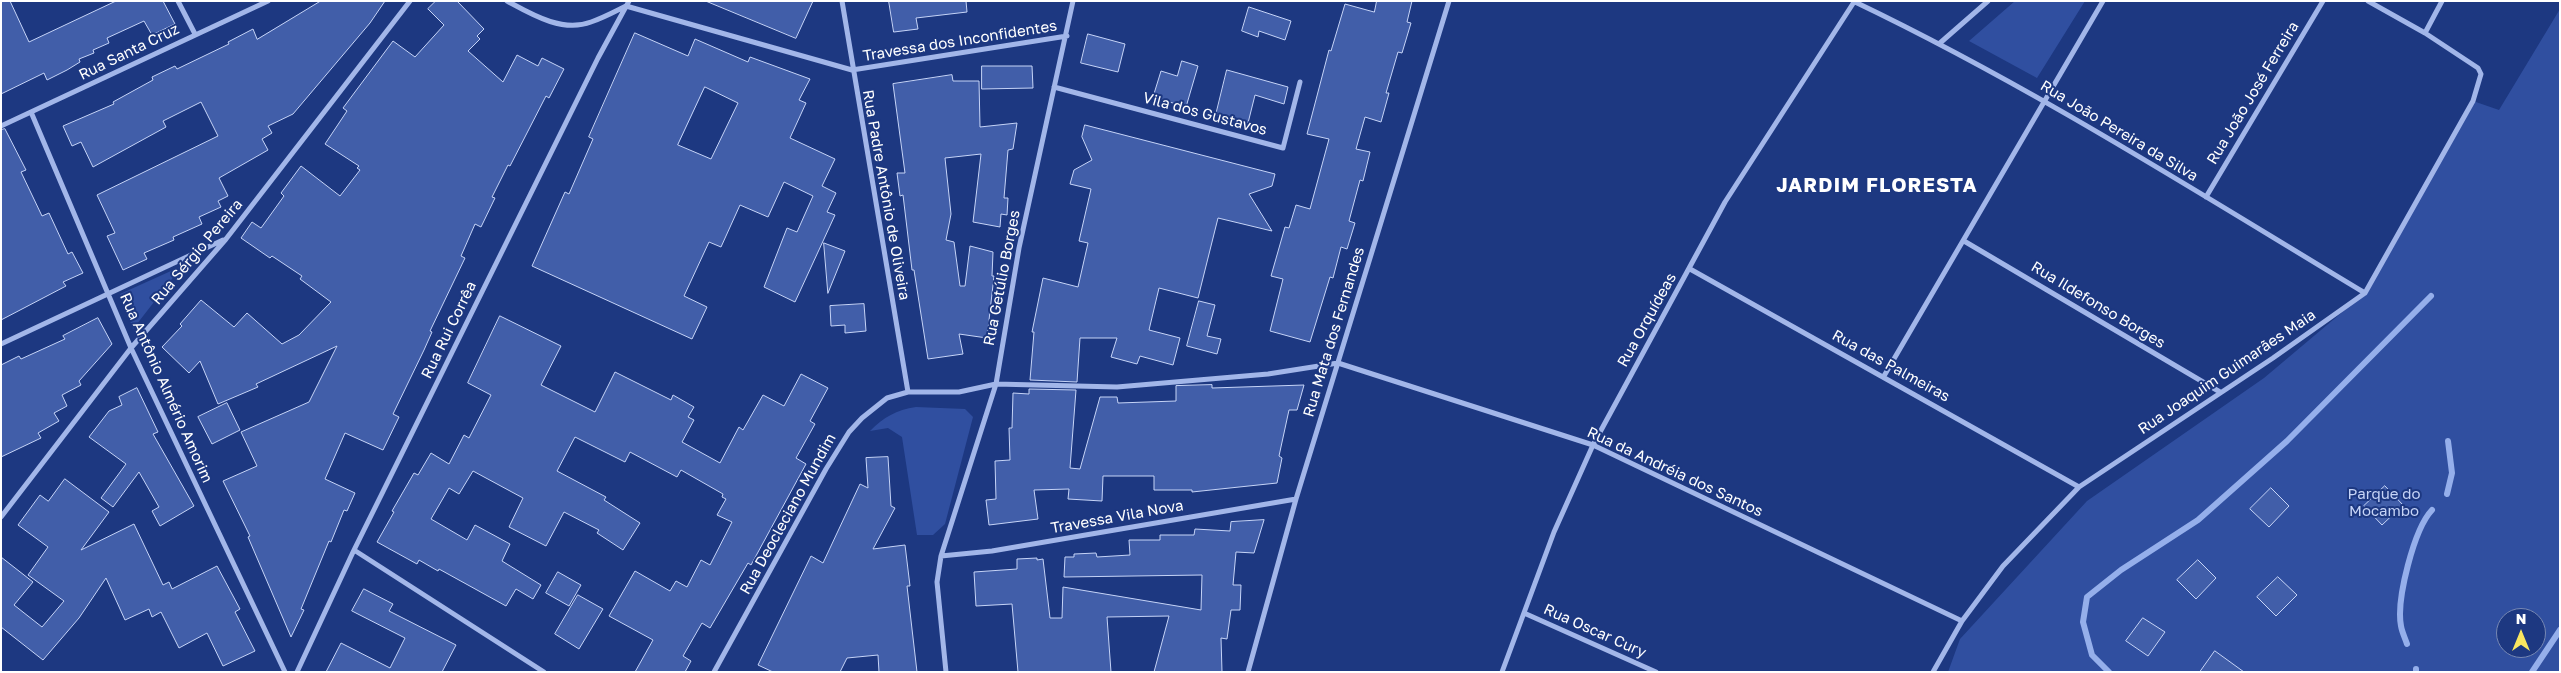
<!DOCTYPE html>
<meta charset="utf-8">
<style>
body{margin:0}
#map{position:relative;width:2561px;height:673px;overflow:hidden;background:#1d3881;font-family:"Golos Text",sans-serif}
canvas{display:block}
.frame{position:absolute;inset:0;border:2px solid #fff;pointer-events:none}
.north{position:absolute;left:2496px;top:608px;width:50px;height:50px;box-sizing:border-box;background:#1d3881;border:1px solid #7788b3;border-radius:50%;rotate:0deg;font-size:14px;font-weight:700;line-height:20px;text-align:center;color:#fff}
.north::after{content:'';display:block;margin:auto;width:18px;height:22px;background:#f9e660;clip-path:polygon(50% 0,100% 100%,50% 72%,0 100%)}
</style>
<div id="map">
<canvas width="2561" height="673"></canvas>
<div class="frame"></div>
<div class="north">N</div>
</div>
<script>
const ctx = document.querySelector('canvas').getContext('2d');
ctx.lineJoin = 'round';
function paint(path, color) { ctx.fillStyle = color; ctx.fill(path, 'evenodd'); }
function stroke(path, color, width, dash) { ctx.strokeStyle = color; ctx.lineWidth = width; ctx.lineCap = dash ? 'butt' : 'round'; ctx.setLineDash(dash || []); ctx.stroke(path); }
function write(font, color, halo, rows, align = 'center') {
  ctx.font = font + ' "Golos Text",sans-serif'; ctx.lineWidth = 4; ctx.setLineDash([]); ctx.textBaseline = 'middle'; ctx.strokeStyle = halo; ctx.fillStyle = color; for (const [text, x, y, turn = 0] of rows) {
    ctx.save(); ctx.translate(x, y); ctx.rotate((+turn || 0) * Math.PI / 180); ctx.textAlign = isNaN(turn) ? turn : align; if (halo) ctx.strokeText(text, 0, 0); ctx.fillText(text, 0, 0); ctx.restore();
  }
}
paint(new Path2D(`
 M2015,1H2085L2037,78L1969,41Z
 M2560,9V672H1948L1960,639L2087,501L2264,378L2365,293L2473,101L2499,110ZM2506,618H2536V648H2506Z
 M182,266L133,329L120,294Z
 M916,407L965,409L973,417L945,524L933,535H917L902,437L888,428L870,431C884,417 896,410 916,407Z`), '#304fa0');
stroke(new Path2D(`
 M2447,494L2452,473L2448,441
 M2407,644C2405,638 2402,632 2401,626C2396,600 2414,529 2432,510
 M2416,669V672
 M2109,672L2092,655L2083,622L2087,597L2121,570L2198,520L2287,441L2431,296
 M2532,672L2560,630`), '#95afeb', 6);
const building = new Path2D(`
 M1,1H10L29,42L116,1H163L175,24L152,35L144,21L107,38L109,43L93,50L94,53L79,59L80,62L67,70L47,80L44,73L1,94Z
 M321,1H385L370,23L293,114L268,126L272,133L262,139L268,150L219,178L228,196L218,201L221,207L199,217L202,224L173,237L174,240L144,253L147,259L123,270L107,236L115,233L97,195L218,136L201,102L163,121L166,127L93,167L81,142L72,146L63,126L114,104L113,102L153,80L152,77L175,66L177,69L229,44L228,42L253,29L257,39Z
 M436,1H457L484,29L477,36L480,39L468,51L503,82L517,55L538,66L542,58L564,69L549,98L546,96L510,166L508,165L492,197L495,198L481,227L475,224L461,256L465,258L430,331L432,332L424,350L393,414L399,417L383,450L345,433L325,479L355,493L347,511L344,510L331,542L329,541L301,609L304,610L291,637L248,537L250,536L223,481L257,466L241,432L309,402L337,346L256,384L258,387L218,404L200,361L189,373L162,347L182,326L180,324L201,300L234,327L247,313L282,344L299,335L331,302L300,279L302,276L272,256L270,258L241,238L252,222L261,228L284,196L281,193L301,166L340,196L360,170L357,168L359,166L325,144L347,111L343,108L393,41L415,57L444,25L428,9Z
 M706,1H813L796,38Z
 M889,1H966L967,12L916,18L918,29L894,32Z
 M1377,1H1412L1407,22L1411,23L1402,53L1398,52L1386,93H1389L1381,122L1365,117L1356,149L1370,152L1363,181L1360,180L1349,221L1355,223L1347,249L1341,247L1333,278L1330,277L1310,342L1270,331L1283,279L1271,276L1285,227L1289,228L1296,205L1310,209L1329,139L1307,134L1329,50L1331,51L1345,4L1374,12Z
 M1249,7L1291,21L1285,40L1259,31L1258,37L1242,31Z
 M635,33L688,56L695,39L748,62L750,57L810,79L799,100L806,103L790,138L835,159L822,186L836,193L827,212L835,215L795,302L764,287L787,228L797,232L813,196L784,182L768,217L740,205L721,247L709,242L684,296L707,307L692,339L532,266L565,192L569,194L593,139L589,137ZM705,87L738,103L711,159L678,145Z
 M1088,34L1125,44L1118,72L1081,63Z
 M1182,61L1198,66L1186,107L1153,97L1161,71L1177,76Z
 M982,66H1032L1033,88L982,89Z
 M1227,70L1288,87L1284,104L1255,95L1248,123L1216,115Z
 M952,75L953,81H979L980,127L1017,123L1013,149L1008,150L1004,198H1008L1007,215L1001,214L1000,227L973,222L981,154L945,158L951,214L946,240L954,242L960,286H965L970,246L993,252L992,276H994L987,338L959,334L963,354L928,359L914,270H912L903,195L900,196L897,173H905L893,84Z
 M1085,125L1275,174L1272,186L1249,194L1272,231L1218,218L1198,298L1159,288L1149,330L1180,338L1173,365L1140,356L1137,364L1111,357L1117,338H1080L1077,382L1030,380L1034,332H1032L1043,278L1078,287L1088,243L1079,241L1091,189L1070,184L1074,170L1092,160L1082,137Z
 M5,129L26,170L21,172L42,216L49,213L68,254L72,252L83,273L63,282L66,286L1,320V130Z
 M824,243L845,251L828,293Z
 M1199,301L1215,305L1207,336L1221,339L1217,354L1187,346Z
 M864,304L866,331L845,333V325L831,326L830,306Z
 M500,316L561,346L541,385L595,412L615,372L671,400L673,395L694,407L688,417L694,420L682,442L720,463L739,427L743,430L763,395L784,406L801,374L828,388L810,421L815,424L796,458L806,464L751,565L748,563L710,628L702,623L683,656L691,661L685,672H635L653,640L609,616L635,571L670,591L676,581L687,587L701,560L710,565L732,522L717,515L726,499L722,497L723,494L681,470L677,477L630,452L625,462L575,437L557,471L606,497L604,500L640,523L623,550L597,533L599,530L564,512L546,546L509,527L523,498L473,471L459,494L449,488L431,519L467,540L475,525L510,544L502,561L541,585L533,599L516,589L506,606L439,569L438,571L419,560L417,564L377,542L394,512L392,511L414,473L418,475L431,453L449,464L464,435L469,438L491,395L468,383Z
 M98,318L112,344L79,381L81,385L62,395L67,406L54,413L59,421L38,433L41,438L1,457V365L19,356L21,359L65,339L63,336Z
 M1212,385V388L1304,385L1297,410H1289L1279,456L1282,458L1277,483L1192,492V490H1154V476H1103L1102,501L1068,499L1069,489L1034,490L1038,519L989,525L986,500L996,499L995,461L1010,460L1009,428H1012L1013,393L1029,394V389L1076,390L1070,468L1080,469L1100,397H1117L1118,403L1176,401V386Z
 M137,388L158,432L153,434L194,506L160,526L152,511L159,507L139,472L113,507L101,498L126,464L89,437L109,411L122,405L119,397Z
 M227,403L240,430L212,444L198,417Z
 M888,457L891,506L895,508L873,549L905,545L910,586H907L917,672H879L878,655L847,658L840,672H773L758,665L811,556L823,563L860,484L868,488L866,458Z
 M65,479L109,512L81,550L134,524L163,585L169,582L172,589L217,566L240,609L235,612L255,651L223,666L207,633L179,648L161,612L152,617L149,609L125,620L106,578L79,618L43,660L1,627V557L33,582L14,605L42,627L64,601L28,575L48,547L18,525L40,495L48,501Z
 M2385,486L2403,505L2382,525L2364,506Z
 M2271,488L2289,506L2269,527L2250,509Z
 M1264,520L1254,553L1236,552L1233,585H1241L1240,610H1231L1227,639L1221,638L1222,672H1154L1169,616L1107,617L1111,672H1018L1012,604L976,606L974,572L1017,569V559L1037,558V560L1043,559L1050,618H1062L1063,587L1201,610L1202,575L1064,577L1065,557H1074V554L1096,553L1097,557L1130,555L1129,540H1160V535H1194L1195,529L1230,531L1231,522Z
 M2198,560L2216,578L2196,599L2177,580Z
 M558,572L581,585L569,606L546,593Z
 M2278,577L2297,595L2276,616L2257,597Z
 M364,589L393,604L389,611L456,645L442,672H326L341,643L390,668L405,638L352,611Z
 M578,595L603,609L579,649L555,634Z
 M2143,618L2165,632L2148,656L2126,641Z
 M2215,651L2244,672H2200Z`);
paint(building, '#415ea9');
stroke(building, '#c6d4f7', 1);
stroke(new Path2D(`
 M178,1L195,34
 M507,1C531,14 562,33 591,22C603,18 614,12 626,6L852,70L1067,36
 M842,1L908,392
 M1853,1C2031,86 2197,192 2365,293
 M2425,33L2442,1
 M1940,43L1988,1
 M1054,87L1283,148L1300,82
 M31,112L131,348L285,672
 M1,126L268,1
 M2206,197L2323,1
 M1964,241L2220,392
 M1690,269L2079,487
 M1,344L223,240
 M1884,376L2103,1
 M1,517L131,348L226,239L410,1
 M354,550L544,672
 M941,556L992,551L1296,499
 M1524,613L1656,672
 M297,672L354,550L598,58L629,1
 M714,672L826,469L849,432L862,418L887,398L908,392H959L996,384L1117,387L1268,374L1338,363L1593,445L1962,621
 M946,672L937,582L941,556L996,384L1019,248L1073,1
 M1248,672L1296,499L1449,1
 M1502,672L1554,532L1593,445L1725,202L1854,2
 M1933,672L1962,621L2003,566L2079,487L2273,358L2365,293L2473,101L2481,74L2478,68L2425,33L2368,1`), '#a2b6e9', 5);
write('15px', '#fff', '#1d3881', [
 ["Travessa dos Inconfidentes",960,41,-9],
 ["Rua Santa Cruz",129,52,-26],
 ["Rua João José Ferreira",2253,93,-59],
 ["Vila dos Gustavos",1205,114,15],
 ["Rua João Pereira da Silva",2119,131,31],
 ["Rua Padre Antônio de Oliveira",886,195,80],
 ["Rua Sérgio Pereira",197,252,-50],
 ["Rua Getúlio Borges",1002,278,-79],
 ["Rua Ildefonso Borges",2098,305,31],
 ["Rua Orquídeas",1647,320,-61],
 ["Rua Rui Corrêa",449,330,-64],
 ["Rua Mata dos Fernandes",1334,332,-73],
 ["Rua das Palmeiras",1891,366,29],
 ["Rua Joaquim Guimarães Maia",2227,372,-34],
 ["Rua Antônio Almério Amorim",166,388,66],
 ["Rua da Andréia dos Santos",1675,472,25],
 ["Rua Deocleciano Mundim",788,514,-61],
 ["Travessa Vila Nova",1117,517,-10],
 ["Rua Oscar Cury",1595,631,24]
]);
write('15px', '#c6d4f7', '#1d3881', [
 ["Parque do",2384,494],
 ["Mocambo",2384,511]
]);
ctx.letterSpacing = '1px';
write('bold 20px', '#fff', '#1d3881', [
 ["JARDIM FLORESTA",1877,186]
]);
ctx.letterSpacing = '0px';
</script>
